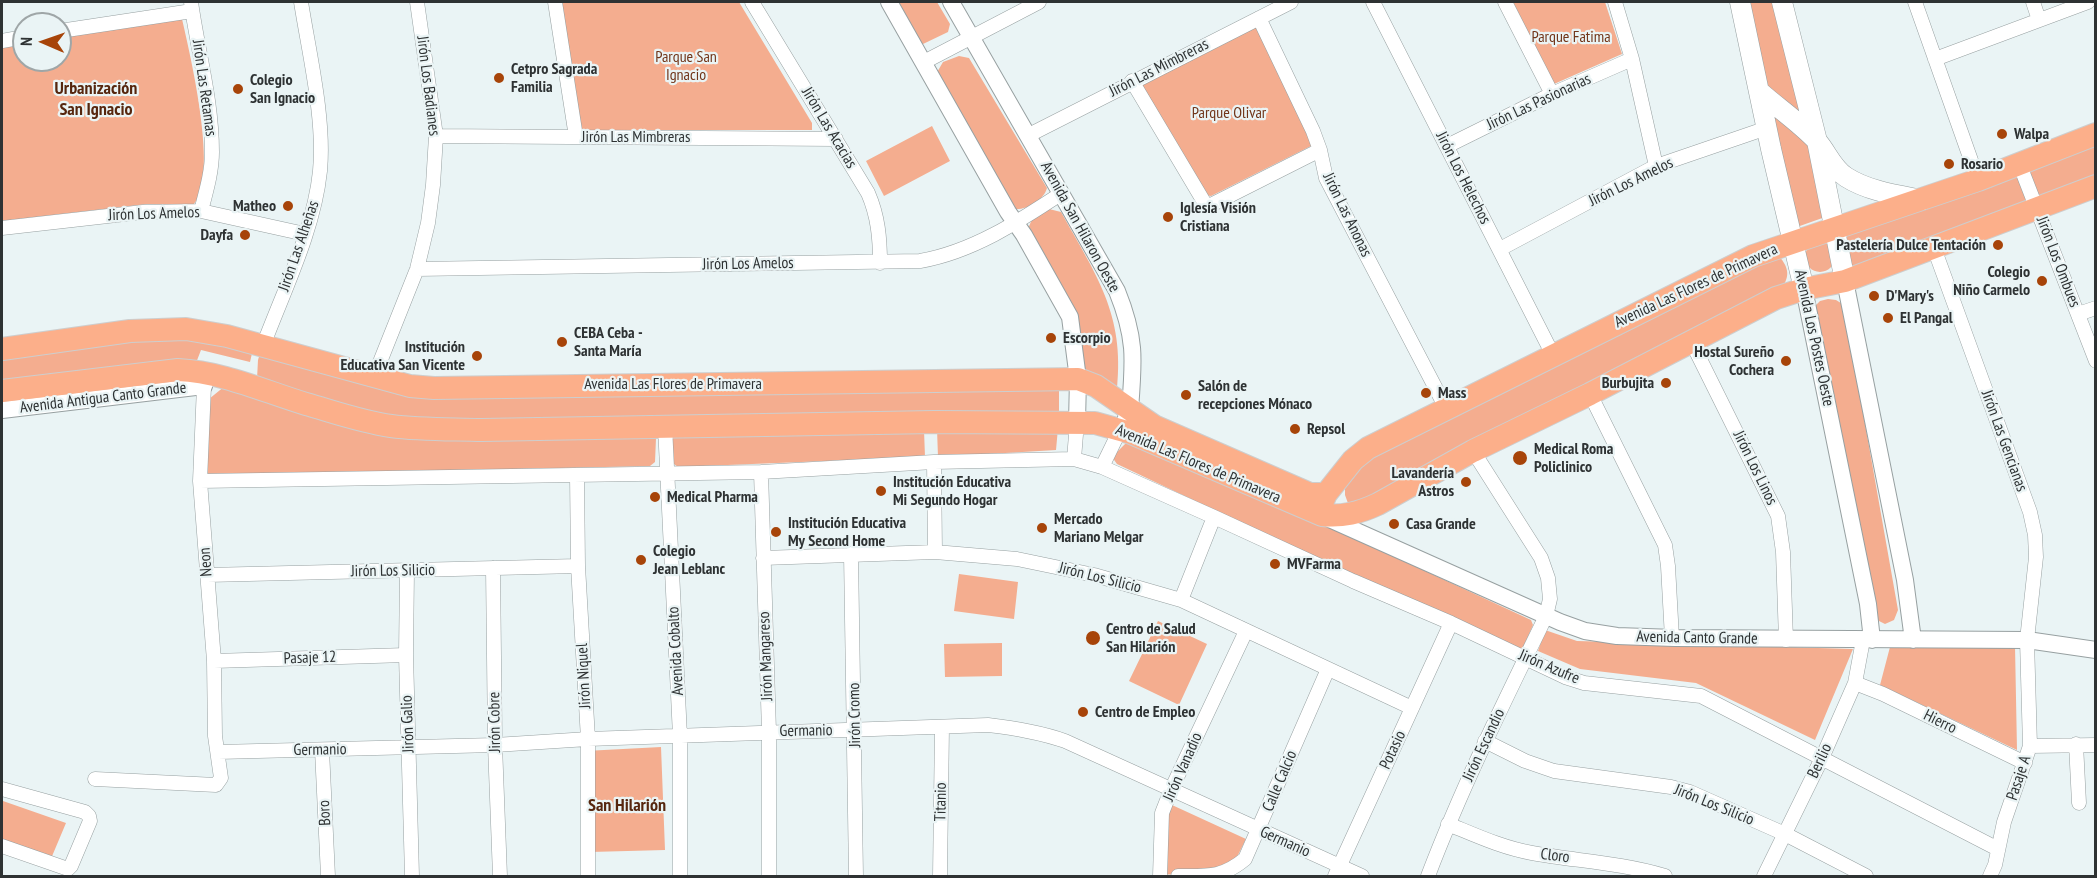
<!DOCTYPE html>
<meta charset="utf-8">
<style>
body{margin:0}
#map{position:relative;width:2097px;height:878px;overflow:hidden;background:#eaf4f5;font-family:"PT Sans Narrow",sans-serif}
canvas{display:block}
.frame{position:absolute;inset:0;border:3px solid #2e3233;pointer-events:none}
.north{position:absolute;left:12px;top:12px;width:60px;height:60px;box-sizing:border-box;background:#eaf4f5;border:2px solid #9fa6a7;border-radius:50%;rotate:272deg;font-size:16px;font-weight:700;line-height:24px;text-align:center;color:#2e3233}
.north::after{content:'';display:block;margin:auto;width:21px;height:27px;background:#a74409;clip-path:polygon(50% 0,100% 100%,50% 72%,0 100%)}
</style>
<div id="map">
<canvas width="2097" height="878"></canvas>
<div class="frame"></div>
<div class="north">N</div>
</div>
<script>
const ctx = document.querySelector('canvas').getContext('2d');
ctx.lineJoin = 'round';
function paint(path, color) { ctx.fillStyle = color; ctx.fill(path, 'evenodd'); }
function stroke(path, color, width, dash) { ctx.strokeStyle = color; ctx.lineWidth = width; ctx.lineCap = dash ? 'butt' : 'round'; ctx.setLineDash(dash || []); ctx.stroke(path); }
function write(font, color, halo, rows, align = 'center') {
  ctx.font = font + ' "PT Sans Narrow",sans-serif'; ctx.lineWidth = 4.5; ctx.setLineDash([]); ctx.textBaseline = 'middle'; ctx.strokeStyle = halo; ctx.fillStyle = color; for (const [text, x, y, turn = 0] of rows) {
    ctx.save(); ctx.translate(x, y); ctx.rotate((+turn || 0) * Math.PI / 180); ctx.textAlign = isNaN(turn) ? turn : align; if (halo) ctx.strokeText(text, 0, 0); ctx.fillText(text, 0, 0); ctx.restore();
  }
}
paint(new Path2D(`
 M559,2H739L812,123V130H580Z
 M894,2H937L950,24L948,32L923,44L917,42Z
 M1512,2H1605L1622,54L1554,84Z
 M1747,2H1778L1806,118L1765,88Z
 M182,19C190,54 220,179 193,205L147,204L2,221V46L24,43V60H60V37Z
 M1254,24L1315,144L1211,196L1204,195L1138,80Z
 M959,56L969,58L1047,188C1044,200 1027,210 1015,209L936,74L943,62Z
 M1772,113L1806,135L1828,216L1797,227Z
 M932,126L950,161L884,196L866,161Z
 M2095,144V179L1855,269L1849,265L1844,235Z
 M1049,209L1061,212C1096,275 1125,314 1117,389L1082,370L1077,350L1027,231L1033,217Z
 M1805 257a15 15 0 1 1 30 0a15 15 0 1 1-30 0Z
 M1778,255C1787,265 1791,274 1783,286L1349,506L1345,495V485L1372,455Z
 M1828,299L1836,300L1844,305L1898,610L1894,620L1885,624L1877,620L1814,307L1820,301Z
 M164,334L253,349L250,362L201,350L196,363L2,384V354Z
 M261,350L396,390L1059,382V413L666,421L388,418L257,379L258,360Z
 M225,386L309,413L656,438L655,462L650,466L204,476L209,399Z
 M1058,428L1056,450L938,457L937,429Z
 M924,430L925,457L678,467L674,464L672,441L674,433Z
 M1126,443L1244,487L1531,620L1533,625L1522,650L1517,653L1117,464L1112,457Z
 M959,574L1018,582L1014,619L954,611Z
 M1158,621L1207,644L1179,705L1129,681Z
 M1545,630L1577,641L1853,649L1815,740L1696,683L1580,669L1538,651Z
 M1002,643V676L945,677L944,644Z
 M2015,646L2017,750L1880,685L1890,647Z
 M661,747L665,850L590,852L585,751Z
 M3,801L66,823L50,861L2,843Z
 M1172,805L1246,839L1234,863L1217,872L1157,875L1162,813Z`), '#f4ad8f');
const minor = new Path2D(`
 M191,2C198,52 212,101 212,152C212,172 206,192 201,211
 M555,2L576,137
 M752,2L868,193C878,216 880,238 880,263
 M1373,2L1553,355
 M1505,2L1552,94
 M1615,2L1632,59L1656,166
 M1915,2L1978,180
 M2033,2L2039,20
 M1259,18L1313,131L1320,150L1326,178L1446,408
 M60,31L192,11
 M2,41L24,37
 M1935,59L2088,2
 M924,62L1039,2
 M1132,81L1207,207L1320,150
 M1029,135L1291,2
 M436,136L836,139
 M1447,146L1552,94L1632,59
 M2019,163L2096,361
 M2,228L143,212L201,211L305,234
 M1934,248L2030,512L2035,535L2036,557L2027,640L2030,746L2004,822L1995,865L1990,876
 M1500,249L1656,166L1767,128
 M417,269L920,261C972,252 1018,222 1062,193
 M2078,314L2096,308
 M1691,341L1778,516L1783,552L1786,640
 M263,346C284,290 314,230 320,171C325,119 309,53 301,2
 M374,377L417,269L428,223L433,185L436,136L417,2
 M1590,394L1665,545L1668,566L1672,638
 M665,426L680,736V876
 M1074,459L1077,422
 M934,462L935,552
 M1102,467L1120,430
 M761,472L769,732V876
 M577,475L578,566L588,739V876
 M200,481L761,472L934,462L1074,459L1102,467L1214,517L1353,581L1451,623L1565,677L1584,683L1701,696L1998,849
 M851,554L856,876
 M763,558L935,552L1017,559L1094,575L1181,600L1412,708
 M493,568L495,745L500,876
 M407,571L406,655L412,876
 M207,575L578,566
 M1181,600L1214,517
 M214,661L406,655
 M1855,683L1883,694L2025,763
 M1485,741L1525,761L1554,771L1671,787L1690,792L1785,834L1866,876
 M2076,744L2079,803
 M2030,746L2096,745
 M322,750L328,876
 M218,752L495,745L588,739L988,725C1015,728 1039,732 1065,741L1362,876
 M95,779L216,785L221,778L215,736L214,661L200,481L204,386
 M2,789L85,812L89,816L90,821L71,866L68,869L2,846
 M1448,824C1475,835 1503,848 1532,853C1577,861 1622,863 1665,876
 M940,876L942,727
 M1160,876L1162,813L1171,790L1246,631
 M1178,876C1208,876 1222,878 1245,859L1328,669
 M1335,876L1451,623
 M1428,876C1462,787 1504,702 1546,616L1550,599L1548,578L1541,558L1473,451
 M1764,876L1822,758L1855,683L1863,640`);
const tertiary = new Path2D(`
 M889,2L1008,212L1024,235L1070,317L1078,379L1077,422
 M951,2L1117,291C1136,338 1134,359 1130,409L1126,418
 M1845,281L1905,580L1913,640
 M1804,289L1868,604L1872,640
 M2,410L204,386L208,373
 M1325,517L1560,622L1585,631L1617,636L1675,638L2027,640L2096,650`);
const secondary = new Path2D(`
 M1740,2L1771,149L1804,289
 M1782,2L1817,141L1845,281
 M1760,92C1778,108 1800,123 1817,141C1827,152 1832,168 1846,177C1868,191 1896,195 1922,200`);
const primary = new Path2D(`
 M2,349L130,331L186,329L227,336L410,386L434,388L1078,379L1096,386L1154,426L1310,494H1326
 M2,391L178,370C223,372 263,391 306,404C334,412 362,422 391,426C421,430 452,429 482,430L934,422L1095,423L1131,433L1322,515C1343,517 1359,513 1378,504L1473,451L1590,394L1776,298L1804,289L1845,281L2096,186
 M1320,508L1326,494L1353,460L1368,448L1753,256L1978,180L2096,134`);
stroke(minor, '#97a0a1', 15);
stroke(tertiary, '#97a0a1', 18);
stroke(secondary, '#97a0a1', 21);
stroke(primary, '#cdcece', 24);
stroke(minor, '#fff', 14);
stroke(tertiary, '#fff', 16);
stroke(secondary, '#fff', 20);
stroke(primary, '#fcaf8a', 22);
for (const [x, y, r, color] of [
 [499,78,6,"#a74409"],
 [238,89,6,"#a74409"],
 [2002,134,6,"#a74409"],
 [1949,164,6,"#a74409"],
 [288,206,6,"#a74409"],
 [1168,217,6,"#a74409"],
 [245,235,6,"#a74409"],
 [1998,245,6,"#a74409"],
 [2042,281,6,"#a74409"],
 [1874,296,6,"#a74409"],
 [1888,318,6,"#a74409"],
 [1051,338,6,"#a74409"],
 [562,342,6,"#a74409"],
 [477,356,6,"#a74409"],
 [1786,361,6,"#a74409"],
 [1666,383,6,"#a74409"],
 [1426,393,6,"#a74409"],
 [1186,395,6,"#a74409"],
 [1295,429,6,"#a74409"],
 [1520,458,8,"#a74409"],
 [1466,482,6,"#a74409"],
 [881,491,6,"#a74409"],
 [655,497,6,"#a74409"],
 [1394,524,6,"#a74409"],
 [1042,528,6,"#a74409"],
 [776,532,6,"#a74409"],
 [641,560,6,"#a74409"],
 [1275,564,6,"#a74409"],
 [1093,638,8,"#a74409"],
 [1083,712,6,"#a74409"]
]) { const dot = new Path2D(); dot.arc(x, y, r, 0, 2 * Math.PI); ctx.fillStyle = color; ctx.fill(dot); stroke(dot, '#eaf4f5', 2); }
write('16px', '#713519', '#eaf4f5', [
 ["Parque Fatima",1571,37],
 ["Parque San",686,57],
 ["Ignacio",686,75],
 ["Parque Olivar",1229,113]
]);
write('16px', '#2e3233', '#eaf4f5', [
 ["Jirón Las Mimbreras",1159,68,-27],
 ["Jirón Los Badianes",428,86,83],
 ["Jirón Las Retamas",204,88,82],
 ["Jirón Las Pasionarias",1539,102,-25],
 ["Jirón Las Acacias",829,128,59],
 ["Jirón Las Mimbreras",636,137],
 ["Jirón Los Helechos",1463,178,63],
 ["Jirón Los Amelos",1631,182,-26],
 ["Jirón Los Amelos",154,214,-2],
 ["Jirón Las Anonas",1347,215,64],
 ["Avenida San Hilaron Oeste",1080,227,61],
 ["Jirón Las Alheñas",299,246,-71],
 ["Jirón Los Ombues",2058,262,69],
 ["Jirón Los Amelos",748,264,-1],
 ["Avenida Las Flores de Primavera",1696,286,-25],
 ["Avenida Los Postes Oeste",1814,338,78],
 ["Avenida Las Flores de Primavera",673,384],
 ["Avenida Antigua Canto Grande",103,398,-7],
 ["Jirón Las Gencianas",2004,441,70],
 ["Avenida Las Flores de Primavera",1198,464,23],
 ["Jirón Los Linos",1755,468,64],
 ["Neon",206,562,-94],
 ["Jirón Los Silicio",393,571,-1],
 ["Jirón Los Silicio",1100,578,14],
 ["Avenida Canto Grande",1697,638,1],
 ["Avenida Cobalto",676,651,-93],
 ["Jirón Mangareso",766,656,-92],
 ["Pasaje 12",310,658,-2],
 ["Jirón Azufre",1549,667,23],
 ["Jirón Niquel",584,676,-93],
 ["Jirón Cromo",855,715,-91],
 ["Jirón Cobre",495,722,-91],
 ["Hierro",1940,722,26],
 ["Jirón Galio",408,724,-92],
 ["Germanio",806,731,-1],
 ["Jirón Escandio",1484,745,-65],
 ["Germanio",320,750,-1],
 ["Potasio",1393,750,-65],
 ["Berilio",1820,761,-65],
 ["Jirón Vanadio",1183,767,-66],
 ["Pasaje A",2019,778,-72],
 ["Calle Calcio",1280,781,-67],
 ["Titanio",941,802,-89],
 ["Jirón Los Silicio",1714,805,22],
 ["Boro",325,813,-93],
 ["Germanio",1285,842,24],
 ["Cloro",1555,856,7]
]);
write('bold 16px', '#2e3233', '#eaf4f5', [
 ["Cetpro Sagrada",511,69],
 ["Familia",511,87],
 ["Colegio",250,80],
 ["San Ignacio",250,98],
 ["Walpa",2014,134],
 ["Rosario",1961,164],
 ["Matheo",276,206,"right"],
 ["Iglesía Visión",1180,208],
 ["Cristiana",1180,226],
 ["Dayfa",233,235,"right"],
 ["Pastelería Dulce Tentación",1986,245,"right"],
 ["Colegio",2030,272,"right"],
 ["Niño Carmelo",2030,290,"right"],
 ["D'Mary's",1886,296],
 ["El Pangal",1900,318],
 ["CEBA Ceba -",574,333],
 ["Santa María",574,351],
 ["Escorpio",1063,338],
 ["Institución",465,347,"right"],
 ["Educativa San Vicente",465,365,"right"],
 ["Hostal Sureño",1774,352,"right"],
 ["Cochera",1774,370,"right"],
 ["Burbujita",1654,383,"right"],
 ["Salón de",1198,386],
 ["recepciones Mónaco",1198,404],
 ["Mass",1438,393],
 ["Repsol",1307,429],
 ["Medical Roma",1534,449],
 ["Policlinico",1534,467],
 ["Lavandería",1454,473,"right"],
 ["Astros",1454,491,"right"],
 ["Institución Educativa",893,482],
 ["Mi Segundo Hogar",893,500],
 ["Medical Pharma",667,497],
 ["Mercado",1054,519],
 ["Mariano Melgar",1054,537],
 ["Institución Educativa",788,523],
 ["My Second Home",788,541],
 ["Casa Grande",1406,524],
 ["Colegio",653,551],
 ["Jean Leblanc",653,569],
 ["MVFarma",1287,564],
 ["Centro de Salud",1106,629],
 ["San Hilarión",1106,647],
 ["Centro de Empleo",1095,712]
], 'left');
write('bold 18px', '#56260e', '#eaf4f5', [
 ["Urbanización",96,89],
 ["San Ignacio",96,110],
 ["San Hilarión",627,806]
]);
</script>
